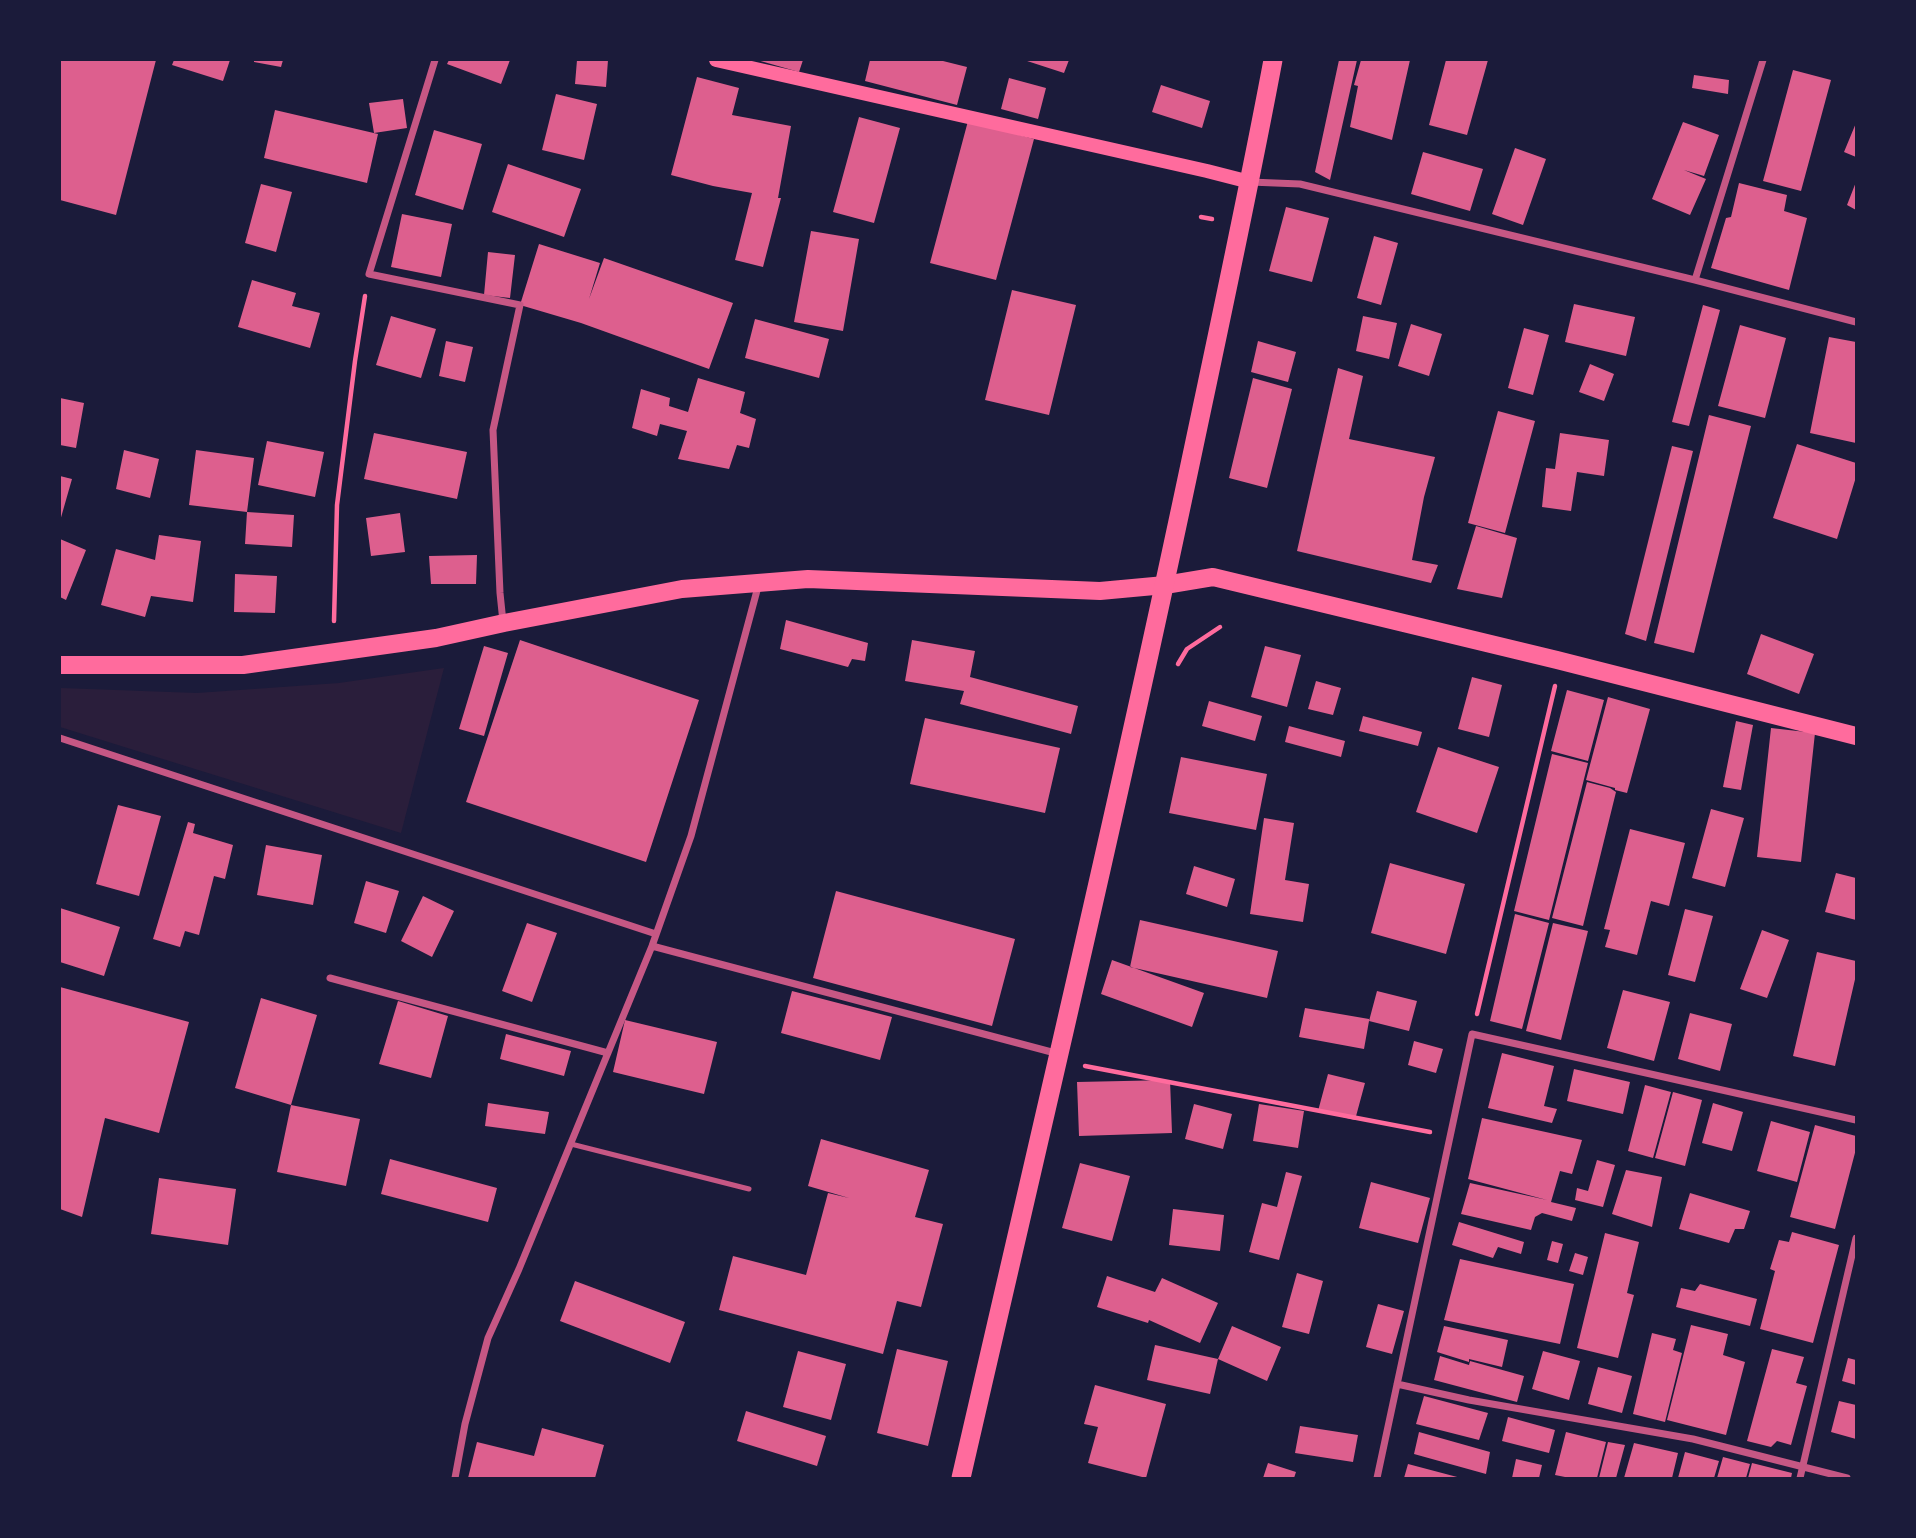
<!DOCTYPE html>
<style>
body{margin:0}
#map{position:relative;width:1916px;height:1538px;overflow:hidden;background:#1b1b3a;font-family:Jost,sans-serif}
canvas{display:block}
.frame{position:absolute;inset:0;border:61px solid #1b1b3a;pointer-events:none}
</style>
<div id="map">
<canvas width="1916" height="1538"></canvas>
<div class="frame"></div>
</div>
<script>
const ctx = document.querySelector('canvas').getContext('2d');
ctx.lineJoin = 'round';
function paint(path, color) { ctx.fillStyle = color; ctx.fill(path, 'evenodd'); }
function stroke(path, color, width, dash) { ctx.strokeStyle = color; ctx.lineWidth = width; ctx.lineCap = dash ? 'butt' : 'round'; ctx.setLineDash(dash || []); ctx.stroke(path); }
paint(new Path2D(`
 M444,668L401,833L60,727L61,688L197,693L339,683Z`), '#2a1e3b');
paint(new Path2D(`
 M60,60H156L116,215L60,200Z
 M174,60H230L223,81L172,65Z
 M254,60H283L281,67L254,62Z
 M449,60H510L501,84L447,64Z
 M577,60H608L606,87L575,84Z
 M757,60H803L799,72Z
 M870,60H939L967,67L957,105L865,81Z
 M1024,60H1069L1064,73Z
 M1339,60H1357L1330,180L1315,172Z
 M1361,60H1410L1392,140L1350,127L1358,86L1354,85Z
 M1446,60H1488L1467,135L1429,125Z
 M1793,70L1831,80L1801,191L1763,181Z
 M1694,75L1729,80L1728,94L1692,88Z
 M697,77L739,88L732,115L791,126L778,198H781L763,267L735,260L752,193L713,186L671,175Z
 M1009,78L1046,88L1038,119L1001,109Z
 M1161,85L1210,101L1202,128L1152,112Z
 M556,94L597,104L584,160L542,150Z
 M403,99L407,128L374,133L369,103Z
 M275,110L378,134L367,183L264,158Z
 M859,117L900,128L874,223L833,212Z
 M968,121L1034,139L996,280L930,263Z
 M1683,122L1719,135L1704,176L1684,170L1706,179L1690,215L1652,199Z
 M1856,123V157L1844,152Z
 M434,130L482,144L463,210L415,195Z
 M1515,148L1546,159L1523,225L1492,214Z
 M1423,152L1483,169L1470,211L1411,194Z
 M508,164L581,189L564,237L492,212Z
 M1856,182V210L1847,205Z
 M1739,183L1787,195L1784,211L1807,218L1789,290L1711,268L1726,218L1731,217Z
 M261,184L292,192L276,252L245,243Z
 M1286,207L1329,218L1312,282L1269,271Z
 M402,214L452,224L441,277L391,267Z
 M811,231L859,239L843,331L794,322Z
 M1374,236L1398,243L1381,305L1357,298Z
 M539,244L600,263L589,299L604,258L733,303L709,369L581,323L520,305Z
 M488,252L515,255L510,298L484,295Z
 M252,280L296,293L292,306L320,313L310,348L238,327Z
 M1012,290L1076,305L1049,415L985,400Z
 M1574,304L1635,317L1626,356L1565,342Z
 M1703,305L1720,310L1689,426L1672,422Z
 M391,316L436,329L421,378L376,365Z
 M1363,316L1397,323L1389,359L1356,351Z
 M755,319L829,339L819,378L745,358Z
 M1411,324L1442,334L1429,376L1398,366Z
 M1740,325L1786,338L1765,418L1718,406Z
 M1524,328L1549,335L1533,395L1508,388Z
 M1829,337L1856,342V443L1810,433Z
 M446,341L473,347L465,382L439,376Z
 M1258,341L1296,352L1288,382L1251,372Z
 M1590,364L1614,374L1604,401L1579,392Z
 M1338,368L1363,376L1349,439L1435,457L1424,497L1412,560L1438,565L1431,583L1297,551Z
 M698,378L745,392L740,413L756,419L749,448L737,445L729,469L678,459L687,431L660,424L657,436L632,428L641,389L670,398L669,406L688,412Z
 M1253,378L1292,389L1267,488L1229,478Z
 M60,398L84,403L76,448L60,445Z
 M1498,411L1535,421L1505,533L1468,523Z
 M1709,415L1751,426L1694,653L1654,643Z
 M374,433L467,452L457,499L364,479Z
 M1560,433L1609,440L1604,476L1577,472L1571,511L1542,507L1546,468L1555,469Z
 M267,441L324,452L315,497L258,485Z
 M1797,444L1856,463V477L1837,539L1773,518Z
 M1672,446L1693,451L1646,641L1625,634Z
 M124,450L159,459L150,498L116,489Z
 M196,450L254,458L247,512L189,505Z
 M60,476L72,479L60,521Z
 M247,512L294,515L292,547L245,544Z
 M400,513L405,552L371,556L366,518Z
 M1476,526L1517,538L1502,598L1457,589Z
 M159,535L201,541L193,602L151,596L145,617L101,605L116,549L155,560Z
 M60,539L86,550L66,600L60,597Z
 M477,555L476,584H431L429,556Z
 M235,574L277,576L275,613L234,612Z
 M786,620L868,643L865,661L852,659L848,667L780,649Z
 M1761,634L1814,654L1799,694L1747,674Z
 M520,640L699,700L646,862L466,802Z
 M912,640L975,651L970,677L1078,706L1071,734L960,704L964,691L905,681Z
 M484,646L508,653L484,736L459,729Z
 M1265,646L1301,655L1287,707L1251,697Z
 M1472,677L1502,685L1489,737L1458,729Z
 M1316,681L1341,688L1333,715L1308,709Z
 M1567,690L1604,700L1588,761L1551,751Z
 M1608,697L1650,709L1627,793L1615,790V788L1586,780Z
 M1209,701L1262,716L1255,741L1202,726Z
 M1363,716L1422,732L1418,746L1359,731Z
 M925,718L1060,748L1045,813L910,784Z
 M1736,721L1753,725L1741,790L1723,787Z
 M1289,726L1345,741L1341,757L1285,742Z
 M1771,728L1815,733L1801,862L1757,857Z
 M1438,747L1499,767L1477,833L1416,812Z
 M1552,754L1588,763L1549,920L1514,911Z
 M1181,757L1267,774L1256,830L1169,813Z
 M1587,782L1610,788L1616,792L1583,926L1552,918Z
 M118,805L161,816L139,896L96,884Z
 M1711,809L1744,818L1725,887L1692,878Z
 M1264,818L1294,823L1285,880L1309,884L1303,922L1250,914Z
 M188,822L195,824L193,833L233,845L225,879L214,876L199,935L185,931L180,947L153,939Z
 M1630,829L1685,843L1669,906L1651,901L1637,955L1605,947L1610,930L1604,929Z
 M266,845L322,855L313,905L257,895Z
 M1390,863L1465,884L1446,954L1371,933Z
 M1194,866L1235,879L1227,907L1186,894Z
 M1836,873L1856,878V920L1825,912Z
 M366,881L399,891L386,933L354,923Z
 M836,891L1015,939L992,1026L813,978Z
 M423,896L454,911L432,957L401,941Z
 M60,908L120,927L104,976L60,962Z
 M1685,909L1713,916L1695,982L1668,975Z
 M1515,914L1549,923L1522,1029L1490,1021Z
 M1140,920L1278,951L1267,998L1130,967Z
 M527,923L557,933L532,1002L502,991Z
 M1553,923L1588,931L1561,1040L1526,1031Z
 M1762,930L1789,940L1767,998L1740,989Z
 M1817,952L1856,961V975L1835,1066L1793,1056Z
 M1112,960L1204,993L1192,1027L1101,994Z
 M60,987L189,1022L159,1133L105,1118L82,1217L60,1209Z
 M1623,990L1670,1002L1654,1061L1607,1048Z
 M792,991L892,1017L880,1060L781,1033Z
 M1377,991L1417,1001L1409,1031L1369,1021L1364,1049L1299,1037L1305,1008L1369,1019V1021Z
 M261,998L317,1015L291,1105L360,1119L346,1186L277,1172L291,1105L235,1088Z
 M398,1001L448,1016L431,1078L379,1064Z
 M1690,1013L1732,1024L1720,1071L1678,1059Z
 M625,1020L717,1042L704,1094L613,1072Z
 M506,1034L571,1051L564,1076L500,1059Z
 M1414,1041L1443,1049L1436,1073L1408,1065Z
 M1502,1053L1554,1066L1544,1106L1557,1109L1552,1123L1488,1108Z
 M1574,1069L1630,1082L1623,1114L1567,1101Z
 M1328,1074L1365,1083L1355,1120L1318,1111Z
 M1170,1080L1172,1133L1079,1136L1077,1082Z
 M1645,1085L1671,1092L1653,1158L1628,1151Z
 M1673,1092L1702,1100L1685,1166L1655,1158Z
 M488,1103L549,1112L545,1134L485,1126Z
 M1713,1103L1743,1112L1732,1151L1702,1143Z
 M1194,1104L1232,1114L1223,1149L1185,1139Z
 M1259,1104L1304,1111L1298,1148L1253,1141Z
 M1482,1118L1582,1140L1572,1174L1560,1171L1551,1202L1576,1208L1572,1221L1542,1213L1535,1217L1531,1230L1461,1214L1470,1183L1547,1200L1468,1179Z
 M1771,1121L1810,1132L1797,1182L1757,1171Z
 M1815,1125L1856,1136V1149L1835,1229L1790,1217Z
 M821,1139L929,1170L915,1217L943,1224L921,1307L897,1301L883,1354L719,1310L733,1256L806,1275L828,1193L849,1198L808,1186Z
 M390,1159L497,1188L488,1222L381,1194Z
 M1597,1160L1615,1165L1603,1207L1575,1200L1577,1188L1588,1191Z
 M1080,1163L1130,1176L1112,1241L1062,1228Z
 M1626,1170L1662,1177L1652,1227L1612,1214Z
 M1286,1172L1302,1176L1279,1260L1249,1252L1262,1203L1277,1207Z
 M159,1178L236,1189L228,1245L151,1234Z
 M1371,1182L1430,1198L1418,1243L1359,1228Z
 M1690,1193L1750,1211L1744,1229H1735L1729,1243L1679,1229Z
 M1173,1209L1224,1215L1220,1251L1169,1245Z
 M1459,1222L1524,1242L1521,1254L1498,1247L1493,1258L1452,1245Z
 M1792,1232L1839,1245L1813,1343L1760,1329L1775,1271L1770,1269L1779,1240L1789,1242Z
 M1605,1233L1639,1242L1627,1293L1634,1295L1618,1358L1577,1348Z
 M1552,1241L1563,1244L1558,1263L1547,1260Z
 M1575,1253L1588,1257L1583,1275L1569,1271Z
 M1460,1259L1574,1284L1560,1344L1444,1320Z
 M1297,1273L1323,1281L1309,1334L1282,1327Z
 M1107,1276L1155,1292L1162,1278L1218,1303L1200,1343L1149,1320L1148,1323L1097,1307Z
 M575,1281L685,1322L670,1363L560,1321Z
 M1700,1284L1757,1299L1750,1326L1676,1307L1681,1288L1695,1291Z
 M1378,1304L1404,1311L1392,1354L1366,1347Z
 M1691,1325L1728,1334L1723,1355L1745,1362L1726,1435L1667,1420Z
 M1232,1326L1281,1347L1267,1381L1218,1359Z
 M1444,1326L1508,1340L1502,1367L1469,1359V1362L1437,1352Z
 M1652,1333L1676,1339L1673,1350L1682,1353L1665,1422L1633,1414Z
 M1155,1345L1218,1359L1210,1394L1147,1380Z
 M897,1349L948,1361L928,1446L877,1433Z
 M1772,1349L1804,1357L1796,1383L1807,1386L1791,1445L1777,1441L1771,1447L1747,1441Z
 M798,1351L846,1364L831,1420L783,1407Z
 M1543,1351L1580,1361L1569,1400L1532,1389Z
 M1440,1356L1469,1365L1470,1361L1524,1376L1517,1402L1434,1380Z
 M1848,1358L1856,1360V1385L1842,1381Z
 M1598,1367L1632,1376L1622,1413L1588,1404Z
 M1095,1385L1166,1404L1146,1478L1088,1463L1098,1427L1084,1424Z
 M1424,1396L1488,1413L1479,1440L1416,1424Z
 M1839,1401L1856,1405V1439L1831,1432Z
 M746,1411L826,1436L817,1466L737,1441Z
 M1508,1417L1555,1430L1549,1453L1502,1441Z
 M1300,1426L1358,1435L1353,1462L1295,1453Z
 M542,1428L604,1445L595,1478H468L477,1442L534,1456Z
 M1419,1432L1490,1452L1486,1474L1414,1454Z
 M1566,1432L1606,1442L1597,1478H1570L1555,1475Z
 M1608,1442L1625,1445L1616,1478H1599Z
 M1634,1443L1678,1453L1672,1478H1624Z
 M1685,1452L1719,1461L1714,1478H1678Z
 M1723,1457L1750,1464L1746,1478H1717Z
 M1516,1459L1542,1465L1539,1478H1512Z
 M1268,1463L1296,1472L1294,1478H1263Z
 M1752,1463L1792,1473L1791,1478H1748Z
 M1408,1464L1461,1478H1404Z`), '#dd5f8e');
stroke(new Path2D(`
 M1201,217L1212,219
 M334,621L337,505L355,361L365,296
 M1178,664L1187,649L1220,627
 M1477,1014L1555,686
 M1085,1066L1430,1132`), '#ff6b9d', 4.5);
stroke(new Path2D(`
 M571,1144L749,1189`), '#c65784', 5);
stroke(new Path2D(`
 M435,60L369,274L520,305L493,430L500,593L503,622
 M1250,182L1300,184L1695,280L1856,322
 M1695,280L1763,60
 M60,738L656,934
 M652,946L1059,1054
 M330,978L608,1053
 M1397,1384L1469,1400L1693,1439L1847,1478
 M455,1478L465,1424L488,1338L519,1269L652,946L691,836L759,583
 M1377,1478L1472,1034L1856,1120
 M1800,1478L1856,1238`), '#c65784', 7);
stroke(new Path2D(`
 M716,60L1207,171L1250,182`), '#ff6b9d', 14);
stroke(new Path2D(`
 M60,665H243L436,638L504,623L682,589L808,579L1100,591L1165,585L1213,577L1557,660L1856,736`), '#ff6b9d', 18);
stroke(new Path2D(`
 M961,1478C1039,1139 1119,801 1191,460C1219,327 1248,194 1273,60`), '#ff6b9d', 19);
</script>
